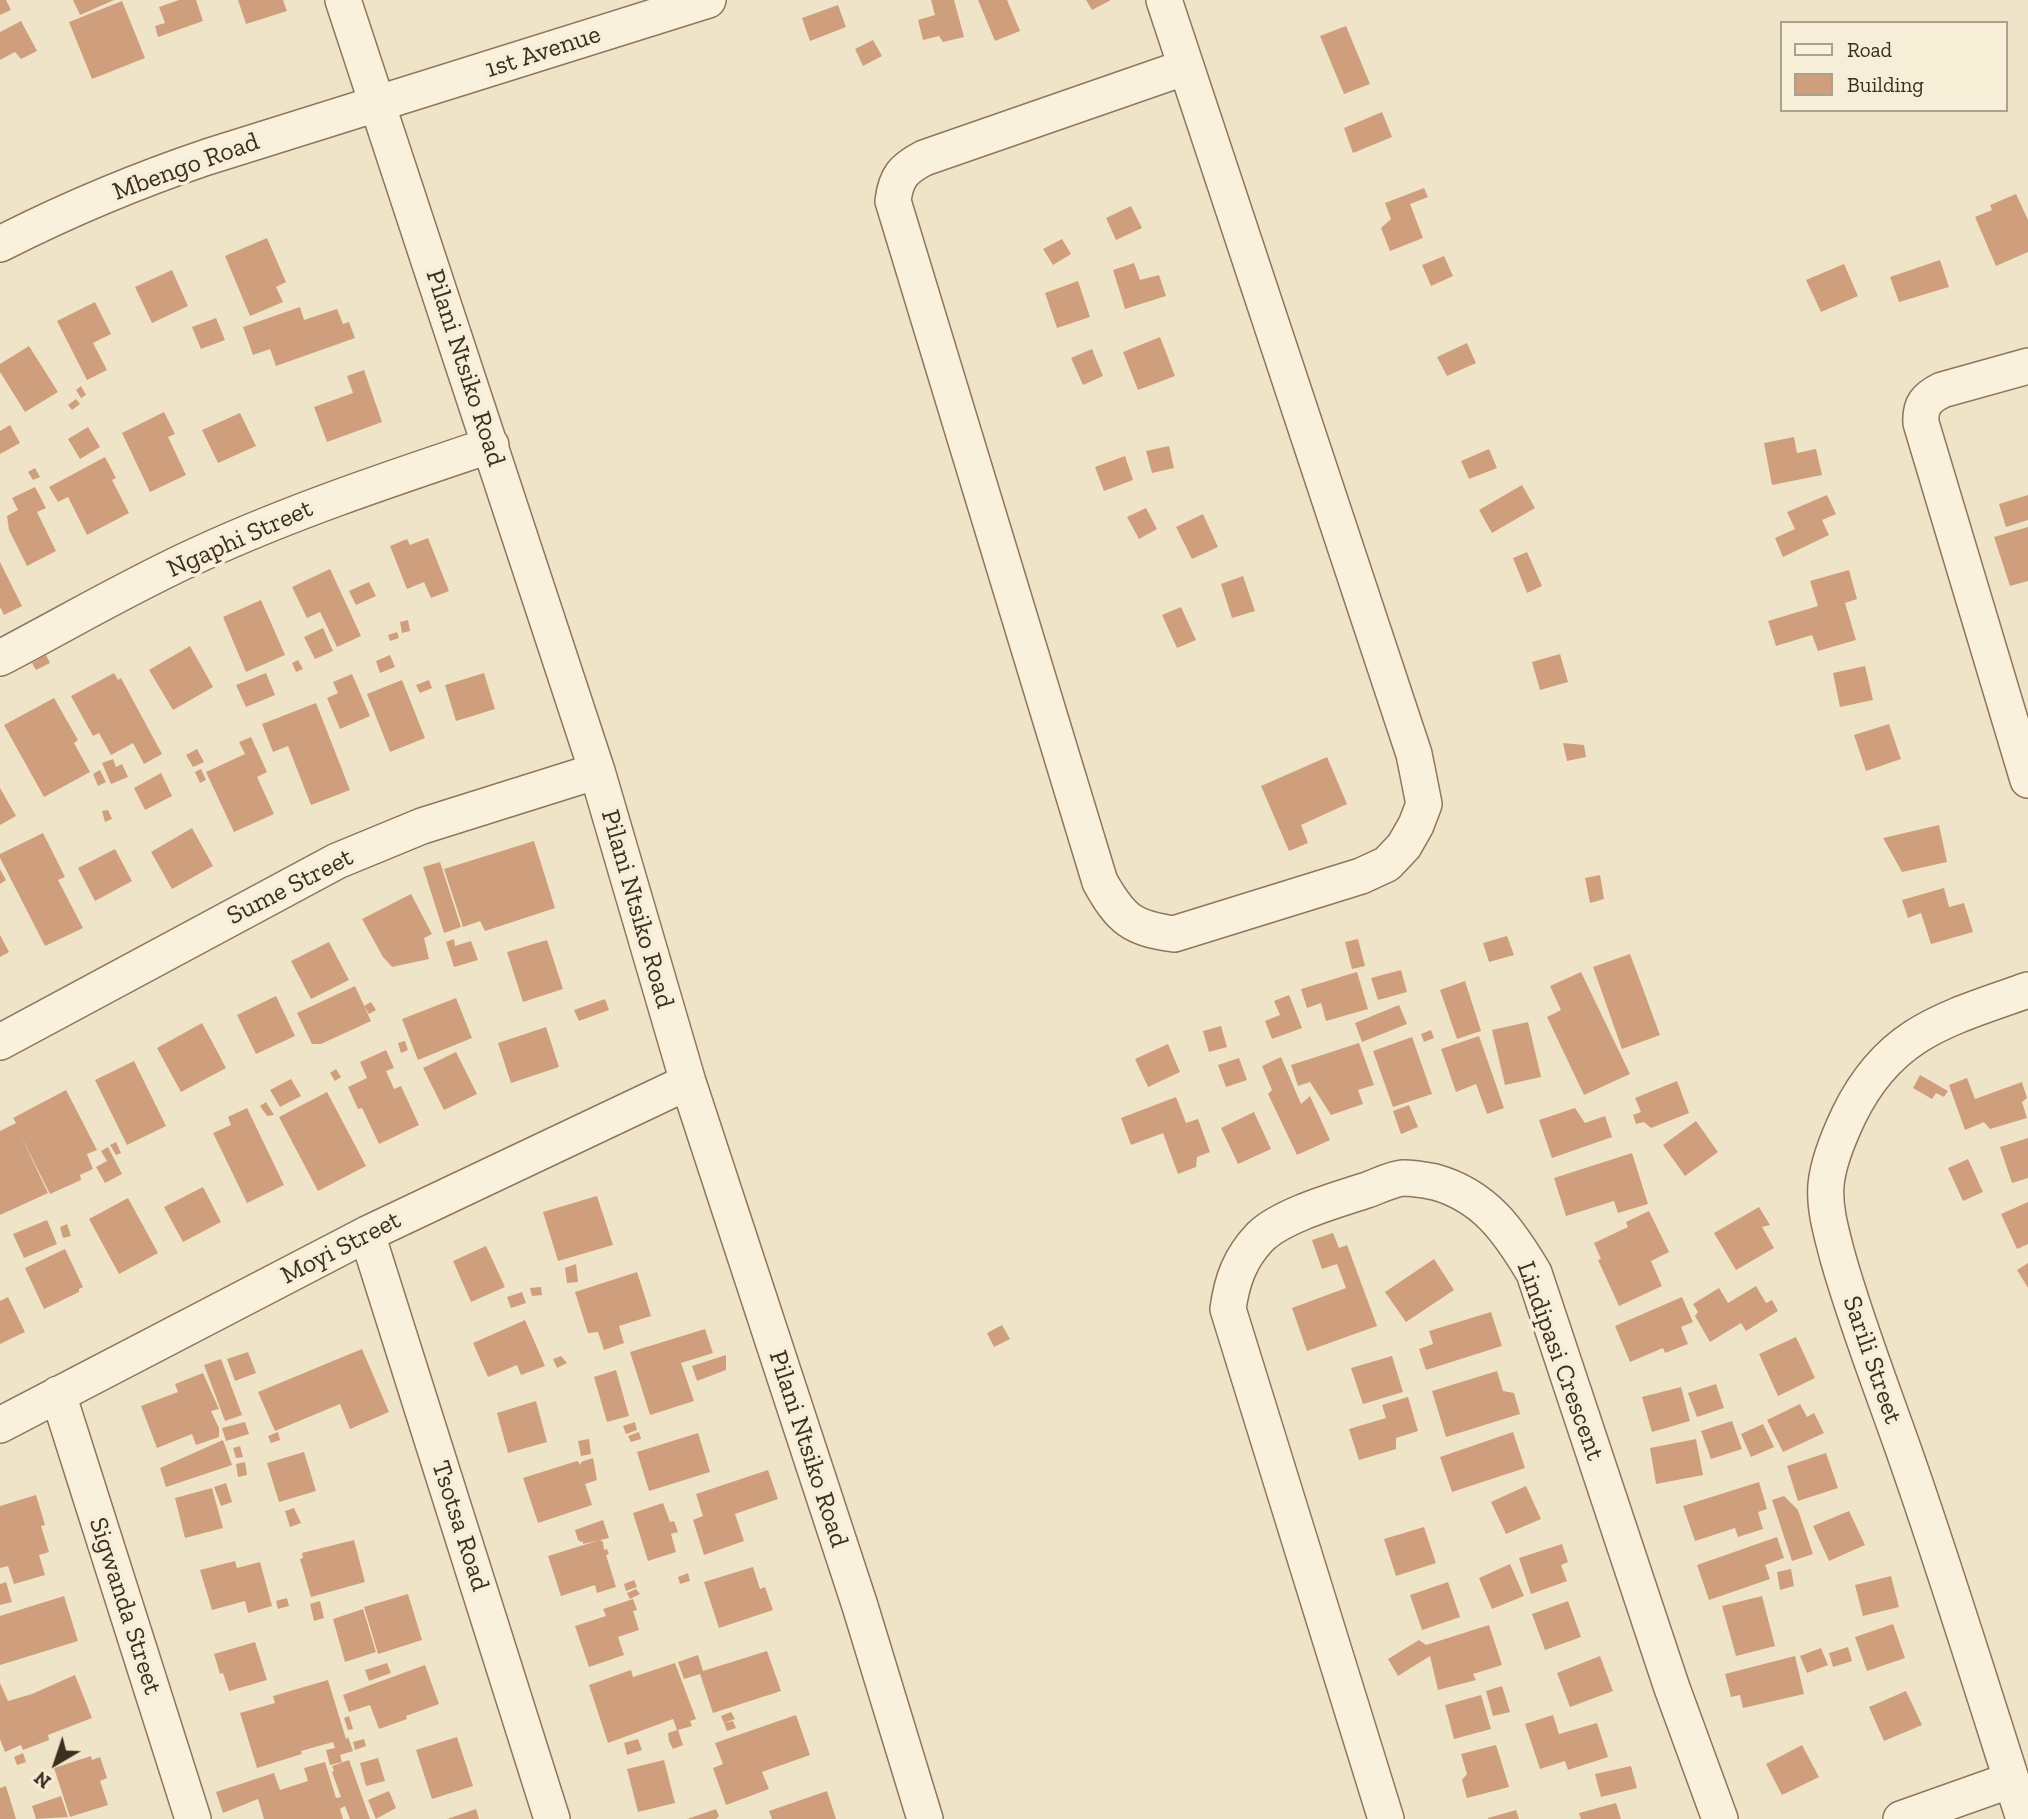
<!DOCTYPE html>
<style>
body{margin:0}
#map{position:relative;width:2028px;height:1819px;overflow:hidden;background:#f0e4c8;font-family:"Zilla Slab",serif}
canvas{display:block}
.legend{position:absolute;left:1780px;top:21px;width:228px;height:91px;box-sizing:border-box;background:#f7eed8;border:2px solid #ada18e;margin:0;padding:9px 12px;list-style:none;font-size:21px;color:#3d2e20}
.legend li{display:flex;align-items:center;gap:14px;height:35px}
.legend b{width:35px;border:2px solid #ada18e}
.north{position:absolute;left:21px;top:1728px;width:70px;height:70px;-webkit-text-stroke:5px #f7eed8;paint-order:stroke;rotate:219deg;font-size:19px;font-weight:700;line-height:28px;text-align:center;color:#3d2e20}
.north::after{content:'';display:block;margin:auto;width:24px;height:32px;background:#3d2e20;clip-path:polygon(50% 0,100% 100%,50% 72%,0 100%)}
</style>
<div id="map">
<canvas width="2028" height="1819"></canvas>
<ul class="legend">
<li><b style="height:9px;background:#faf1dc"></b>Road</li>
<li><b style="height:19px;background:#cf9f7d"></b>Building</li>
</ul>
<div class="north">N</div>
</div>
<script>
const ctx = document.querySelector('canvas').getContext('2d');
ctx.lineJoin = 'round';
function paint(path, color) { ctx.fillStyle = color; ctx.fill(path, 'evenodd'); }
function stroke(path, color, width, dash) { ctx.strokeStyle = color; ctx.lineWidth = width; ctx.lineCap = dash ? 'butt' : 'round'; ctx.setLineDash(dash || []); ctx.stroke(path); }
function write(font, color, halo, rows, align = 'center') {
  ctx.font = font + ' "Zilla Slab",serif'; ctx.lineWidth = 7; ctx.setLineDash([]); ctx.textBaseline = 'middle'; ctx.strokeStyle = halo; ctx.fillStyle = color; for (const [text, x, y, turn = 0] of rows) {
    ctx.save(); ctx.translate(x, y); ctx.rotate((+turn || 0) * Math.PI / 180); ctx.textAlign = isNaN(turn) ? turn : align; if (halo) ctx.strokeText(text, 0, 0); ctx.fillText(text, 0, 0); ctx.restore();
  }
}
paint(new Path2D(`
 M0,0H6L11,10L0,15Z
 M73,0H114L80,15Z
 M179,0H196L203,21L158,37L155,26L165,23L159,7Z
 M238,0H283L287,11L246,24Z
 M931,0H954L964,37L943,42L939,36L923,40L918,20L935,15Z
 M978,0H1007L1020,31L995,41Z
 M1086,0H1111L1092,10Z
 M122,1L145,58L92,79L69,22Z
 M838,5L846,27L810,41L802,18Z
 M21,21L37,51L21,59L15,52L0,60V32Z
 M1346,26L1370,84L1344,94L1320,36Z
 M873,40L882,56L863,66L855,49Z
 M1382,112L1392,137L1353,153L1344,128Z
 M1424,188L1428,197L1410,204L1423,238L1390,251L1381,228L1391,219L1385,203Z
 M2016,194L2028,220V252L1996,266L1975,217L1992,210L1990,205Z
 M1131,206L1142,228L1116,240L1106,218Z
 M267,238L286,282L276,287L283,302L250,316L225,256Z
 M1062,239L1071,254L1053,265L1043,249Z
 M1444,256L1453,276L1431,286L1422,265Z
 M1940,260L1949,287L1899,302L1890,277Z
 M1134,263L1140,280L1159,275L1166,296L1125,309L1113,270Z
 M1844,264L1858,296L1821,312L1806,280Z
 M172,270L188,306L152,323L135,287Z
 M1078,281L1090,317L1057,328L1045,293Z
 M95,302L111,334L93,343L107,370L87,380L57,321Z
 M300,307L304,320L337,309L343,324L349,322L355,338L276,366L270,349L253,355L243,327Z
 M216,318L225,340L201,349L192,327Z
 M1160,337L1175,376L1138,390L1123,352Z
 M1467,343L1476,363L1447,376L1437,357Z
 M29,346L58,392L25,412L0,372V364Z
 M1092,349L1103,376L1083,385L1071,358Z
 M364,370L382,422L327,442L314,407L353,393L347,376Z
 M81,386L86,395L81,398L76,390Z
 M76,399L80,404L72,410L68,405Z
 M164,412L175,434L168,437L186,475L150,492L122,433Z
 M240,413L256,446L218,463L202,430Z
 M10,425L20,443L0,454V431Z
 M88,427L100,447L80,459L68,439Z
 M1794,437L1797,453L1816,449L1822,475L1772,485L1764,443Z
 M1169,446L1174,468L1152,473L1146,451Z
 M1489,449L1497,468L1469,479L1461,461Z
 M1125,456L1133,480L1104,491L1095,467Z
 M105,457L116,478L112,480L129,513L87,535L68,497L58,502L49,487Z
 M35,468L40,477L33,480L28,472Z
 M1522,485L1535,508L1492,533L1479,510Z
 M35,487L46,508L37,512L56,551L27,566L9,530L7,516L18,510L12,498Z
 M1827,495L1836,514L1822,520L1829,535L1783,557L1775,538L1795,529L1787,512Z
 M2028,495V520L2006,527L1999,504Z
 M1146,508L1157,529L1139,539L1127,517Z
 M1203,514L1218,547L1192,559L1176,527Z
 M2028,527V581L2010,586L1994,537Z
 M428,538L449,591L431,598L424,582L407,589L390,546L407,539L410,545Z
 M1527,552L1542,586L1527,593L1513,558Z
 M0,562L22,606L4,615L0,607Z
 M330,569L361,636L337,647L320,612L307,618L292,587Z
 M1849,570L1857,599L1845,603L1856,640L1818,651L1812,635L1776,646L1768,621L1818,606L1810,581Z
 M1243,576L1255,611L1232,618L1221,584Z
 M369,582L376,596L356,605L349,591Z
 M261,600L285,655L246,672L223,617Z
 M1181,607L1196,640L1177,648L1162,615Z
 M408,620L410,631L402,633L400,622Z
 M323,628L333,651L315,659L304,637Z
 M397,632L399,638L390,641L388,635Z
 M190,646L213,687L173,710L149,670Z
 M1560,654L1568,682L1540,690L1532,662Z
 M46,655L50,663L36,670L32,663Z
 M390,655L395,667L380,673L376,661Z
 M298,660L303,669L296,672L292,663Z
 M1865,666L1873,700L1840,707L1833,673Z
 M114,673L118,680L121,678L162,754L144,764L133,743L111,755L99,733L93,736L71,696Z
 M266,673L275,695L246,707L236,685Z
 M484,673L495,709L456,721L445,685Z
 M352,674L370,716L340,729L327,698L338,693L333,682Z
 M402,680L425,738L390,752L367,694Z
 M429,680L432,688L420,693L416,685Z
 M54,698L78,740L74,743L90,772L44,797L4,725Z
 M316,703L350,790L311,805L288,746L273,752L262,724Z
 M1889,724L1901,759L1866,771L1854,735Z
 M251,737L267,772L257,777L274,814L234,832L206,772L245,754L239,742Z
 M1563,743L1584,745L1586,757L1567,761Z
 M197,749L204,762L193,767L186,755Z
 M1327,757L1347,804L1301,825L1308,843L1289,851L1261,786Z
 M113,759L116,767L122,764L128,777L111,784L102,763Z
 M201,769L206,780L200,783L195,772Z
 M100,770L106,782L98,786L93,774Z
 M161,773L172,796L145,810L134,788Z
 M0,788L16,816L0,825Z
 M108,810L112,819L105,822L102,811Z
 M1939,825L1947,862L1902,872L1883,838Z
 M192,828L213,866L172,889L151,852Z
 M43,833L65,877L58,880L83,928L45,946L0,858V854Z
 M534,841L555,908L485,931L480,921L463,927L444,869Z
 M115,849L132,881L95,901L78,868Z
 M440,862L461,927L444,933L423,867Z
 M0,869L6,880L0,884Z
 M1600,875L1604,899L1590,903L1585,878Z
 M1944,888L1949,907L1964,903L1973,932L1931,944L1921,913L1908,918L1902,900Z
 M411,894L432,934L424,938L429,959L392,967L383,957L362,919Z
 M0,935L9,952L0,957Z
 M1507,936L1514,955L1489,962L1483,943Z
 M454,939L455,946L471,941L478,960L454,967L446,942Z
 M1358,939L1365,966L1352,969L1345,942Z
 M547,940L563,989L523,1002L507,952Z
 M329,942L349,980L311,999L291,961Z
 M1630,954L1660,1035L1622,1049L1593,967Z
 M1401,970L1407,992L1378,1000L1371,978Z
 M1357,972L1368,1009L1326,1021L1321,1003L1307,1008L1301,989Z
 M1581,972L1630,1074L1584,1095L1547,1017L1561,1010L1550,986Z
 M1465,981L1481,1031L1457,1039L1440,990Z
 M355,986L371,1021L321,1044H312L297,1013Z
 M1289,995L1302,1028L1272,1039L1265,1021L1280,1015L1274,1001Z
 M276,996L295,1036L256,1054L237,1015Z
 M456,998L472,1038L418,1060L402,1019Z
 M605,999L609,1010L579,1021L574,1010Z
 M371,1002L376,1010L369,1014L364,1006Z
 M1399,1005L1407,1024L1362,1042L1355,1023Z
 M1528,1022L1541,1077L1505,1085L1492,1030Z
 M202,1023L226,1068L181,1092L157,1048Z
 M1221,1026L1227,1047L1209,1052L1203,1031Z
 M546,1027L559,1067L511,1083L498,1043Z
 M1431,1030L1434,1038L1424,1042L1421,1034Z
 M1479,1036L1504,1108L1487,1114L1476,1084L1456,1092L1441,1049Z
 M1412,1037L1432,1094L1393,1107L1373,1051Z
 M405,1041L408,1050L401,1053L398,1043Z
 M1359,1043L1374,1085L1358,1090L1363,1104L1331,1115L1310,1082L1298,1086L1291,1065Z
 M1168,1044L1180,1072L1148,1087L1135,1059Z
 M386,1050L394,1068L386,1071L394,1089L401,1086L419,1125L379,1144L362,1108L358,1109L348,1087L367,1078L360,1062Z
 M456,1052L477,1094L444,1110L423,1068Z
 M1281,1057L1301,1104L1310,1096L1330,1140L1297,1155L1268,1094L1272,1090L1262,1066Z
 M1239,1058L1247,1080L1226,1087L1218,1065Z
 M134,1061L166,1126L127,1145L95,1080Z
 M336,1069L341,1077L335,1081L330,1073Z
 M1920,1075L1948,1091L1944,1097L1936,1093L1932,1099L1913,1088Z
 M1967,1078L1975,1099L2022,1082L2027,1098L2022,1102L2027,1118L1990,1129L1984,1122L1965,1130L1949,1085Z
 M291,1079L301,1096L280,1107L270,1090Z
 M1677,1081L1689,1113L1651,1128L1644,1122L1636,1124L1633,1115L1641,1112L1635,1098Z
 M66,1090L97,1150L87,1154L93,1169L80,1175L81,1180L50,1194L20,1134L48,1193L0,1215V1131L16,1123L13,1118Z
 M327,1092L366,1166L318,1191L279,1117Z
 M1176,1097L1186,1123L1198,1119L1210,1152L1197,1157L1196,1167L1178,1174L1163,1133L1131,1145L1121,1118Z
 M266,1102L274,1115L267,1116L260,1106Z
 M1409,1105L1418,1127L1401,1134L1393,1111Z
 M247,1108L284,1185L247,1203L213,1133L231,1125L228,1117Z
 M1575,1108L1585,1123L1605,1116L1612,1137L1552,1158L1539,1120Z
 M1254,1112L1271,1149L1238,1164L1221,1128Z
 M1696,1121L1718,1152L1685,1176L1663,1145Z
 M2028,1138V1178L2012,1183L2000,1147Z
 M116,1142L121,1153L116,1155L110,1145Z
 M108,1147L122,1174L105,1183L96,1167L107,1161L101,1151Z
 M1632,1153L1648,1204L1618,1213L1614,1201L1566,1216L1554,1178Z
 M1968,1159L1983,1192L1963,1201L1948,1168Z
 M203,1187L221,1222L183,1242L164,1207Z
 M597,1196L613,1245L558,1261L543,1212Z
 M128,1198L158,1253L119,1274L89,1219Z
 M2028,1202V1244L2017,1249L2001,1214Z
 M1759,1207L1770,1225L1762,1227L1774,1248L1736,1270L1714,1233Z
 M1649,1211L1669,1252L1651,1261L1662,1286L1619,1306L1598,1260L1601,1259L1594,1243L1628,1227L1626,1222Z
 M47,1220L57,1244L24,1258L13,1234Z
 M67,1224L71,1236L63,1238L60,1227Z
 M1333,1233L1339,1248L1347,1245L1377,1326L1307,1351L1292,1308L1346,1288L1337,1264L1322,1269L1312,1240Z
 M486,1246L505,1287L471,1302L453,1261Z
 M65,1249L83,1287L79,1289V1292L44,1309L25,1268Z
 M1434,1259L1454,1290L1406,1322L1385,1292Z
 M2028,1263V1288L2017,1270Z
 M576,1264L578,1282L567,1283L565,1268Z
 M637,1272L651,1316L619,1326L624,1343L604,1350L598,1332L588,1333L575,1292Z
 M1756,1286L1766,1303L1772,1300L1778,1311L1746,1331L1741,1323L1710,1342L1695,1316L1698,1312L1693,1304L1719,1288L1728,1303Z
 M541,1287L542,1295L532,1296L530,1288Z
 M522,1292L526,1303L511,1308L507,1297Z
 M8,1297L25,1332L0,1344V1301Z
 M1682,1297L1693,1322L1681,1327L1688,1344L1665,1353L1663,1348L1630,1362L1615,1326Z
 M1491,1312L1502,1346L1426,1370L1419,1349L1433,1344L1429,1331Z
 M525,1320L545,1366L521,1375L517,1365L488,1377L473,1343Z
 M1002,1325L1010,1339L994,1347L987,1333Z
 M705,1329L713,1353L681,1363L694,1401L650,1415L630,1352Z
 M1796,1337L1815,1378L1778,1396L1759,1354Z
 M362,1349L389,1412L350,1429L340,1404L275,1431L258,1392Z
 M248,1352L256,1373L235,1381L227,1359Z
 M726,1355V1370L697,1381L692,1366Z
 M561,1356L567,1363L557,1368L553,1359Z
 M1392,1356L1403,1392L1363,1404L1351,1368Z
 M221,1359L242,1415L225,1421L204,1365Z
 M616,1370L629,1416L607,1422L594,1377Z
 M1497,1371L1503,1391L1514,1393L1520,1414L1446,1437L1432,1391Z
 M203,1373L219,1409L211,1411L219,1428V1437L196,1445L192,1434L157,1448L141,1406L178,1392L175,1384Z
 M1716,1384L1724,1408L1697,1417L1688,1393Z
 M1681,1387L1690,1421L1652,1432L1642,1397Z
 M1408,1397L1418,1431L1396,1438V1449L1359,1460L1349,1429L1386,1418L1382,1405Z
 M536,1401L547,1442L508,1453L497,1413Z
 M1800,1404L1807,1417L1814,1413L1824,1433L1783,1452L1767,1420Z
 M1732,1421L1742,1449L1711,1459L1701,1431Z
 M245,1422L249,1434L226,1441L222,1428Z
 M635,1422L637,1430L626,1434L623,1426Z
 M1763,1424L1774,1447L1751,1457L1741,1434Z
 M278,1432L280,1440L271,1443L268,1436Z
 M639,1432L641,1439L631,1442L628,1436Z
 M1513,1432L1525,1468L1452,1492L1440,1457Z
 M698,1433L710,1472L649,1491L637,1452Z
 M589,1439L591,1454L581,1456L578,1441Z
 M1696,1439L1703,1475L1656,1484L1650,1448Z
 M223,1440L232,1465L166,1487L160,1468Z
 M240,1446L243,1457L236,1458L233,1448Z
 M304,1452L316,1491L279,1502L267,1463Z
 M1826,1453L1838,1488L1798,1501L1787,1466Z
 M593,1458L597,1480L585,1484L592,1505L538,1523L523,1478L577,1461L581,1465V1462Z
 M245,1462L247,1475L238,1477L236,1464Z
 M768,1470L778,1499L735,1514L744,1541L704,1555L693,1520L703,1516L696,1494Z
 M1759,1482L1767,1509L1758,1512L1763,1529L1738,1537L1735,1528L1695,1541L1683,1506Z
 M226,1483L232,1502L221,1506L214,1487Z
 M1526,1486L1541,1519L1506,1534L1491,1502Z
 M212,1488L223,1528L185,1538L175,1498Z
 M36,1495L45,1525L41,1526L49,1552L39,1555L45,1575L14,1584L8,1566L0,1568V1506Z
 M1784,1496L1798,1510L1813,1554L1792,1561L1772,1500Z
 M663,1503L670,1522L674,1521L678,1532L671,1534L676,1552L648,1561L633,1513Z
 M294,1508L301,1523L290,1527L285,1511Z
 M1849,1511L1865,1545L1829,1561L1813,1526Z
 M603,1520L609,1538L583,1544V1541L581,1542L578,1540L575,1530Z
 M1424,1527L1436,1563L1396,1576L1384,1539Z
 M1777,1537L1784,1558L1765,1565L1770,1579L1709,1600L1697,1565Z
 M354,1540L365,1582L311,1597L300,1559L303,1558L302,1553Z
 M600,1540L603,1542L604,1550L607,1549L609,1554L606,1555L616,1587L597,1593L595,1585L561,1596L548,1556Z
 M1562,1544L1568,1562L1561,1565L1567,1581L1531,1594L1519,1558Z
 M235,1561L237,1568L260,1562L272,1606L248,1613L245,1601L212,1610L200,1570Z
 M1510,1564L1524,1596L1492,1609L1479,1578Z
 M753,1567L760,1589L765,1587L773,1610L719,1628L704,1582Z
 M1791,1569L1794,1586L1780,1590L1777,1572Z
 M688,1573L690,1581L680,1584L678,1577Z
 M1891,1576L1899,1607L1863,1616L1855,1585Z
 M634,1580L637,1587L626,1591L624,1584Z
 M6,1582L12,1602L0,1605V1584Z
 M1448,1582L1460,1617L1422,1630L1410,1595Z
 M636,1589L640,1594L630,1599L627,1593Z
 M408,1594L422,1640L378,1654L364,1607Z
 M64,1596L78,1641L0,1665V1616Z
 M1762,1596L1775,1646L1736,1656L1722,1606Z
 M287,1598L289,1606L278,1609L276,1601Z
 M633,1599L637,1610L633,1611L639,1630L618,1637L624,1655L589,1667L575,1626L606,1616L603,1609Z
 M320,1601L324,1618L314,1621L310,1604Z
 M1568,1601L1581,1637L1545,1650L1532,1614Z
 M363,1609L376,1652L345,1662L333,1619Z
 M1893,1624L1905,1658L1867,1671L1855,1637Z
 M1489,1625L1502,1665L1473,1674L1476,1680L1438,1690L1430,1656L1398,1676L1388,1659L1419,1640L1426,1645Z
 M255,1642L267,1680L229,1691L223,1673L220,1674L214,1654Z
 M1848,1647L1852,1661L1833,1667L1829,1653Z
 M1821,1648L1828,1665L1807,1673L1800,1656Z
 M767,1651L781,1691L713,1713L700,1674L684,1679L678,1662L698,1655L703,1671Z
 M1600,1656L1613,1691L1570,1707L1557,1673Z
 M1795,1656L1804,1694L1743,1708L1740,1695L1731,1697L1725,1674Z
 M387,1663L391,1673L369,1681L365,1670Z
 M675,1663L696,1719L690,1721L692,1726L678,1730L683,1745L673,1749L669,1741L668,1733L677,1730L673,1719L608,1743L589,1685L631,1670L633,1677Z
 M425,1665L439,1704L406,1716L407,1719L379,1729L370,1705L349,1712L343,1695Z
 M75,1675L92,1718L48,1735L49,1740L23,1750L21,1745L5,1752L0,1739V1683L8,1701L32,1694Z
 M328,1680L346,1739L348,1737L353,1751L340,1755L342,1762L330,1765L326,1750L335,1748L333,1742L301,1751L302,1754L257,1768L240,1713L275,1703L273,1696Z
 M1502,1686L1510,1712L1493,1716L1486,1691Z
 M1906,1691L1922,1725L1884,1741L1869,1707Z
 M1481,1695L1491,1729L1454,1739L1445,1705Z
 M731,1712L735,1719L724,1723L721,1716Z
 M796,1715L810,1755L762,1772L769,1789L726,1805L713,1768L723,1764L715,1743Z
 M1553,1715L1559,1734L1597,1723L1608,1757L1568,1770L1565,1761L1540,1769L1525,1724Z
 M349,1716L353,1729L348,1730L344,1718Z
 M733,1721L736,1728L727,1731L724,1723Z
 M457,1737L473,1786L432,1799L416,1750Z
 M364,1739L366,1746L355,1750L353,1742Z
 M638,1739L642,1750L627,1755L624,1743Z
 M1496,1745L1509,1787L1467,1798L1462,1780L1467,1774L1461,1754Z
 M1802,1745L1819,1777L1782,1795L1766,1764Z
 M23,1753L26,1762L17,1765L14,1757Z
 M91,1756L92,1760L100,1757L107,1778L100,1781L108,1805L70,1817L54,1768Z
 M378,1758L385,1781L366,1786L360,1763Z
 M349,1760L370,1819H350L345,1806L340,1809L343,1819H264L258,1799L223,1813L216,1792L274,1773L280,1790L308,1781L304,1768L325,1762L336,1798L341,1797L332,1772L334,1771L332,1766Z
 M664,1760L675,1803L638,1812L627,1769Z
 M1631,1766L1637,1788L1601,1797L1595,1774Z
 M6,1786L16,1819H0V1788Z
 M389,1791L396,1808L376,1819L368,1800Z
 M827,1791L836,1819H772L769,1811Z
 M61,1796L68,1817L36,1819L32,1806Z
 M1616,1803L1621,1819H1581L1579,1813Z
 M476,1809L479,1819H447Z
 M716,1809L719,1816L716,1819H687Z
 M1516,1810L1519,1819H1488V1818Z`), '#cf9f7d');
const street = new Path2D(`
 M343,0L597,771L688,1082L860,1606L925,1819
 M1164,0L1414,754L1424,804L1416,825L1404,846L1387,864L1361,876L1174,934C1131,928 1121,919 1100,882L893,201C896,177 903,169 924,158L1186,67
 M0,244C67,210 136,181 207,157L708,0
 M2028,366L1942,390C1926,398 1920,405 1921,423L2028,780
 M0,658C67,623 133,584 202,553C296,510 393,478 491,445
 M0,1042L337,861L422,826L597,771
 M367,1234L552,1819
 M58,1394L193,1819
 M0,1425L367,1234L688,1082
 M1386,1819L1228,1309C1232,1280 1240,1258 1260,1237C1282,1215 1337,1200 1367,1190C1378,1186 1392,1179 1403,1178C1412,1178 1425,1180 1435,1182C1485,1196 1509,1231 1534,1273L1672,1688L1720,1819
 M1901,1819L2011,1780
 M2024,1819C1985,1698 1948,1577 1906,1457C1883,1391 1857,1325 1838,1258C1832,1235 1824,1209 1826,1185C1828,1162 1839,1136 1849,1115C1890,1031 1947,1019 2028,990`);
stroke(street, '#8d765c', 38);
stroke(street, '#faf1dc', 35);
write('26px', '#3d2e20', '#f7eed8', [
 ["1st Avenue",543,52,-18],
 ["Mbengo Road",186,167,-20],
 ["Pilani Ntsiko Road",465,368,72],
 ["Ngaphi Street",240,539,-24],
 ["Sume Street",290,887,-27],
 ["Pilani Ntsiko Road",637,909,74],
 ["Moyi Street",341,1248,-27],
 ["Sarili Street",1872,1360,71],
 ["Lindipasi Crescent",1560,1361,70],
 ["Pilani Ntsiko Road",808,1449,72],
 ["Tsotsa Road",460,1526,72],
 ["Sigwanda Street",125,1606,72]
]);
</script>
